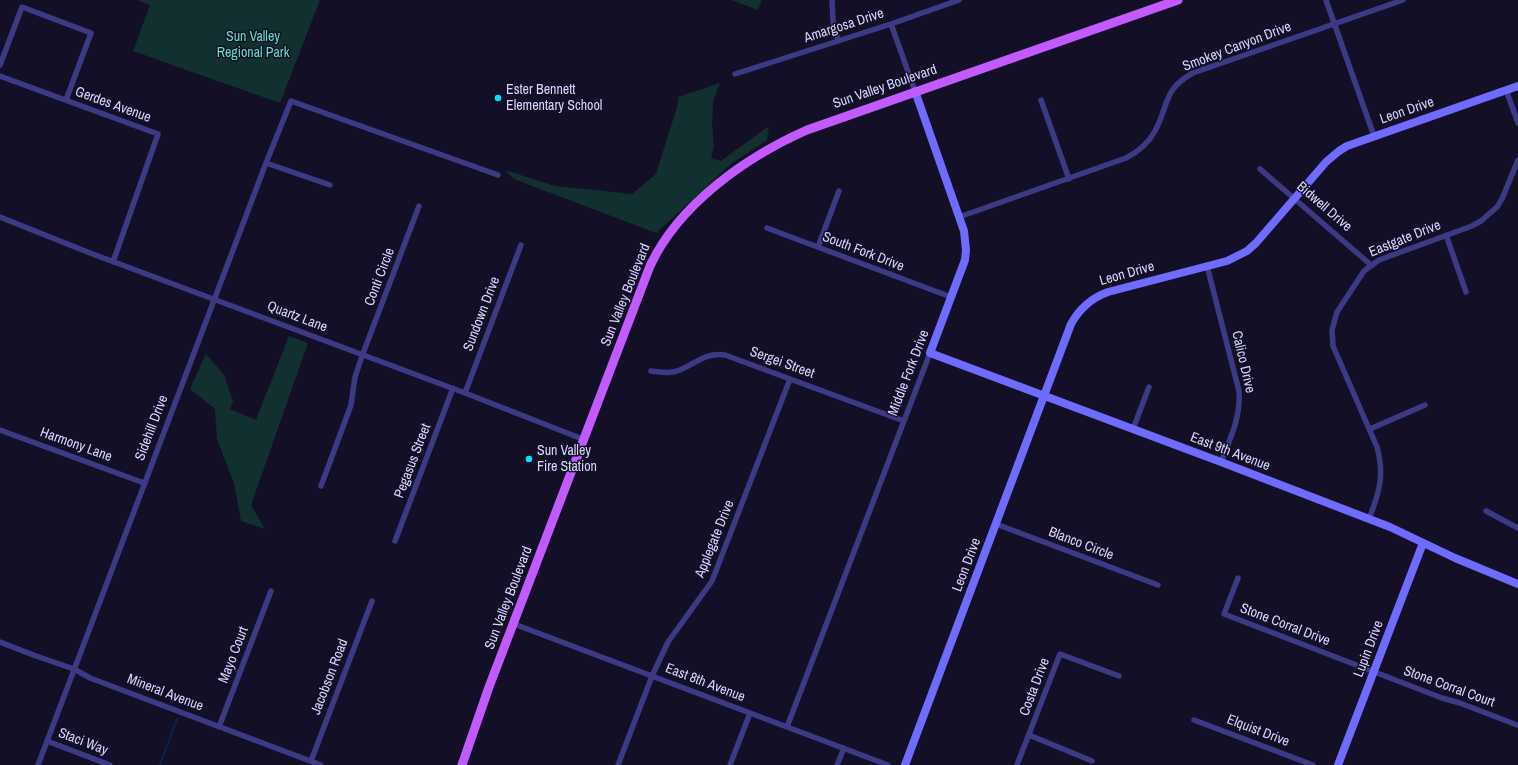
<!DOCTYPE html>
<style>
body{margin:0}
canvas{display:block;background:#130f26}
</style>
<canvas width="1518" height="765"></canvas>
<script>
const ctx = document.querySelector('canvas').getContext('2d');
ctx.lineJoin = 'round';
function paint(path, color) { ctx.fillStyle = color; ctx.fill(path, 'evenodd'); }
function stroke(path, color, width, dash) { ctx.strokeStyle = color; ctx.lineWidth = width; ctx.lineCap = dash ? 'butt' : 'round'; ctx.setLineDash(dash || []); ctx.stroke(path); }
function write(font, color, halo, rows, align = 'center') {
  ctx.font = font + ' "Archivo Narrow",sans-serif'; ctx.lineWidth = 3; ctx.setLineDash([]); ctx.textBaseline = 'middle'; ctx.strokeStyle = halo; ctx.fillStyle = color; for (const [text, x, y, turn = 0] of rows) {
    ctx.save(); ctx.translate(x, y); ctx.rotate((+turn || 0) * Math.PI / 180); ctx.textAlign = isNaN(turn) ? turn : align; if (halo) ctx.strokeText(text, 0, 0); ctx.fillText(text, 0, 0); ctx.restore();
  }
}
paint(new Path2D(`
 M137,0H320L280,103L133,51L150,5Z
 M731,0H762L758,10Z
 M720,83L713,101L712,125L714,146L711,158L721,161L769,126L767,140L731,164L656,233L514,179L505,170L555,186L632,194L656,174L678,104V97Z
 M289,336L308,343L251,505L265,529L241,521L234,483L217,439L215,409L190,389L206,354L224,375L233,401L230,409L256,420Z`), '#12302f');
stroke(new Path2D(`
 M160,765L177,719`), '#0c2248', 2);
stroke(new Path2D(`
 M832,0L833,21L838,40
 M1326,0L1374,136
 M891,24L915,91
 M0,65L22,7L91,33L66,100
 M735,74L891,24L959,0
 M0,76L158,134L113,262
 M1506,90L1518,123
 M1041,100L1069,179
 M266,163L330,185
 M1260,169L1371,265
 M0,217L90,253L465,393L585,440
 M959,217L1126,158C1138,152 1148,144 1155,131C1169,105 1163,89 1193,73L1403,0
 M767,228L951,297
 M1446,235L1466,292
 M818,247L839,191
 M1207,266L1239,391C1241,417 1230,439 1221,462
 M651,371C661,372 671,374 680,370C696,363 707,352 725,355L904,421
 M465,393L521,245
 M1133,429L1149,387
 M1370,429L1425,405
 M0,430L144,483
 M321,486L351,405L355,377L362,356L419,206
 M1486,511L1518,528
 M1369,519C1379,493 1385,476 1377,447L1333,346L1332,330L1337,312L1364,271L1379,260L1472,226L1481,221L1497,207L1502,199L1518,160
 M996,524L1158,585
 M395,541L453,388
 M1238,578L1224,614L1442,698L1460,703L1517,725
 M514,624L888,765
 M0,642L36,656L74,669L90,678L321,765
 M1194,720L1313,765
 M219,727L271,591
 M787,727L930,353
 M1029,735L1092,761
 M47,741L110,765
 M311,761L372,601
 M38,765L266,163L291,101L498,175
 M618,765L652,676L668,642L712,581L790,379
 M730,765L750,713
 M837,765L844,748
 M1017,765L1060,654L1119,676`), '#3d3a85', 5.5);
stroke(new Path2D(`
 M915,91L964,231L966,250L965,260L930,353L1221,462L1390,527L1455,558L1518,584
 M905,765L1071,324C1080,308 1091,298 1108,292L1227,261L1247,251L1256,243L1326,162L1339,151L1347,146L1518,86
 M1338,765L1423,543`), '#6f6bff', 8);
stroke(new Path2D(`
 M462,765L489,687L650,266C679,204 746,157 807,130L1178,0`), '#c25bff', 9);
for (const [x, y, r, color] of [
 [498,98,4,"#00e5ff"],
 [529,459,4,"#00e5ff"]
]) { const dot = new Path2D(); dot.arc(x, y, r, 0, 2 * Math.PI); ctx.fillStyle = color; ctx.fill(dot); stroke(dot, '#130f26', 1.5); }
write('14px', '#d9d4ff', '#130f26', [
 ["Amargosa Drive",844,26,-18],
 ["Smokey Canyon Drive",1237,47,-21],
 ["Sun Valley Boulevard",885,87,-19],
 ["Gerdes Avenue",113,105,20],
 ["Leon Drive",1407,111,-19],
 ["Bidwell Drive",1324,207,41],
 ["Eastgate Drive",1405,239,-22],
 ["South Fork Drive",863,252,21],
 ["Leon Drive",1127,274,-16],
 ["Conti Circle",380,277,-69],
 ["Sun Valley Boulevard",626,295,-68],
 ["Sundown Drive",482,314,-69],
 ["Quartz Lane",297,317,21],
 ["Calico Drive",1243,362,77],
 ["Sergei Street",782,363,20],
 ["Middle Fork Drive",909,373,-69],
 ["Sidehill Drive",152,428,-69],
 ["Harmony Lane",76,445,20],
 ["East 9th Avenue",1230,452,21],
 ["Pegasus Street",413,461,-69],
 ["Applegate Drive",715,539,-68],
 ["Blanco Circle",1081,544,21],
 ["Leon Drive",967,565,-69],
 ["Sun Valley Boulevard",509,598,-69],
 ["Stone Corral Drive",1285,625,21],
 ["Lupin Drive",1369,649,-69],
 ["Mayo Court",234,655,-69],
 ["Jacobson Road",330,677,-69],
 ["East 8th Avenue",705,683,21],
 ["Costa Drive",1035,687,-69],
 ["Stone Corral Court",1449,687,20],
 ["Mineral Avenue",165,693,21],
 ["Elquist Drive",1258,731,21],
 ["Staci Way",83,742,21]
]);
write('14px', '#5fe0c0', '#130f26', [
 ["Sun Valley",253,37],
 ["Regional Park",253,53]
]);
write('14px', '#d9d4ff', '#130f26', [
 ["Ester Bennett",506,90],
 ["Elementary School",506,106],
 ["Sun Valley",537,451],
 ["Fire Station",537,467]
], 'left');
</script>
